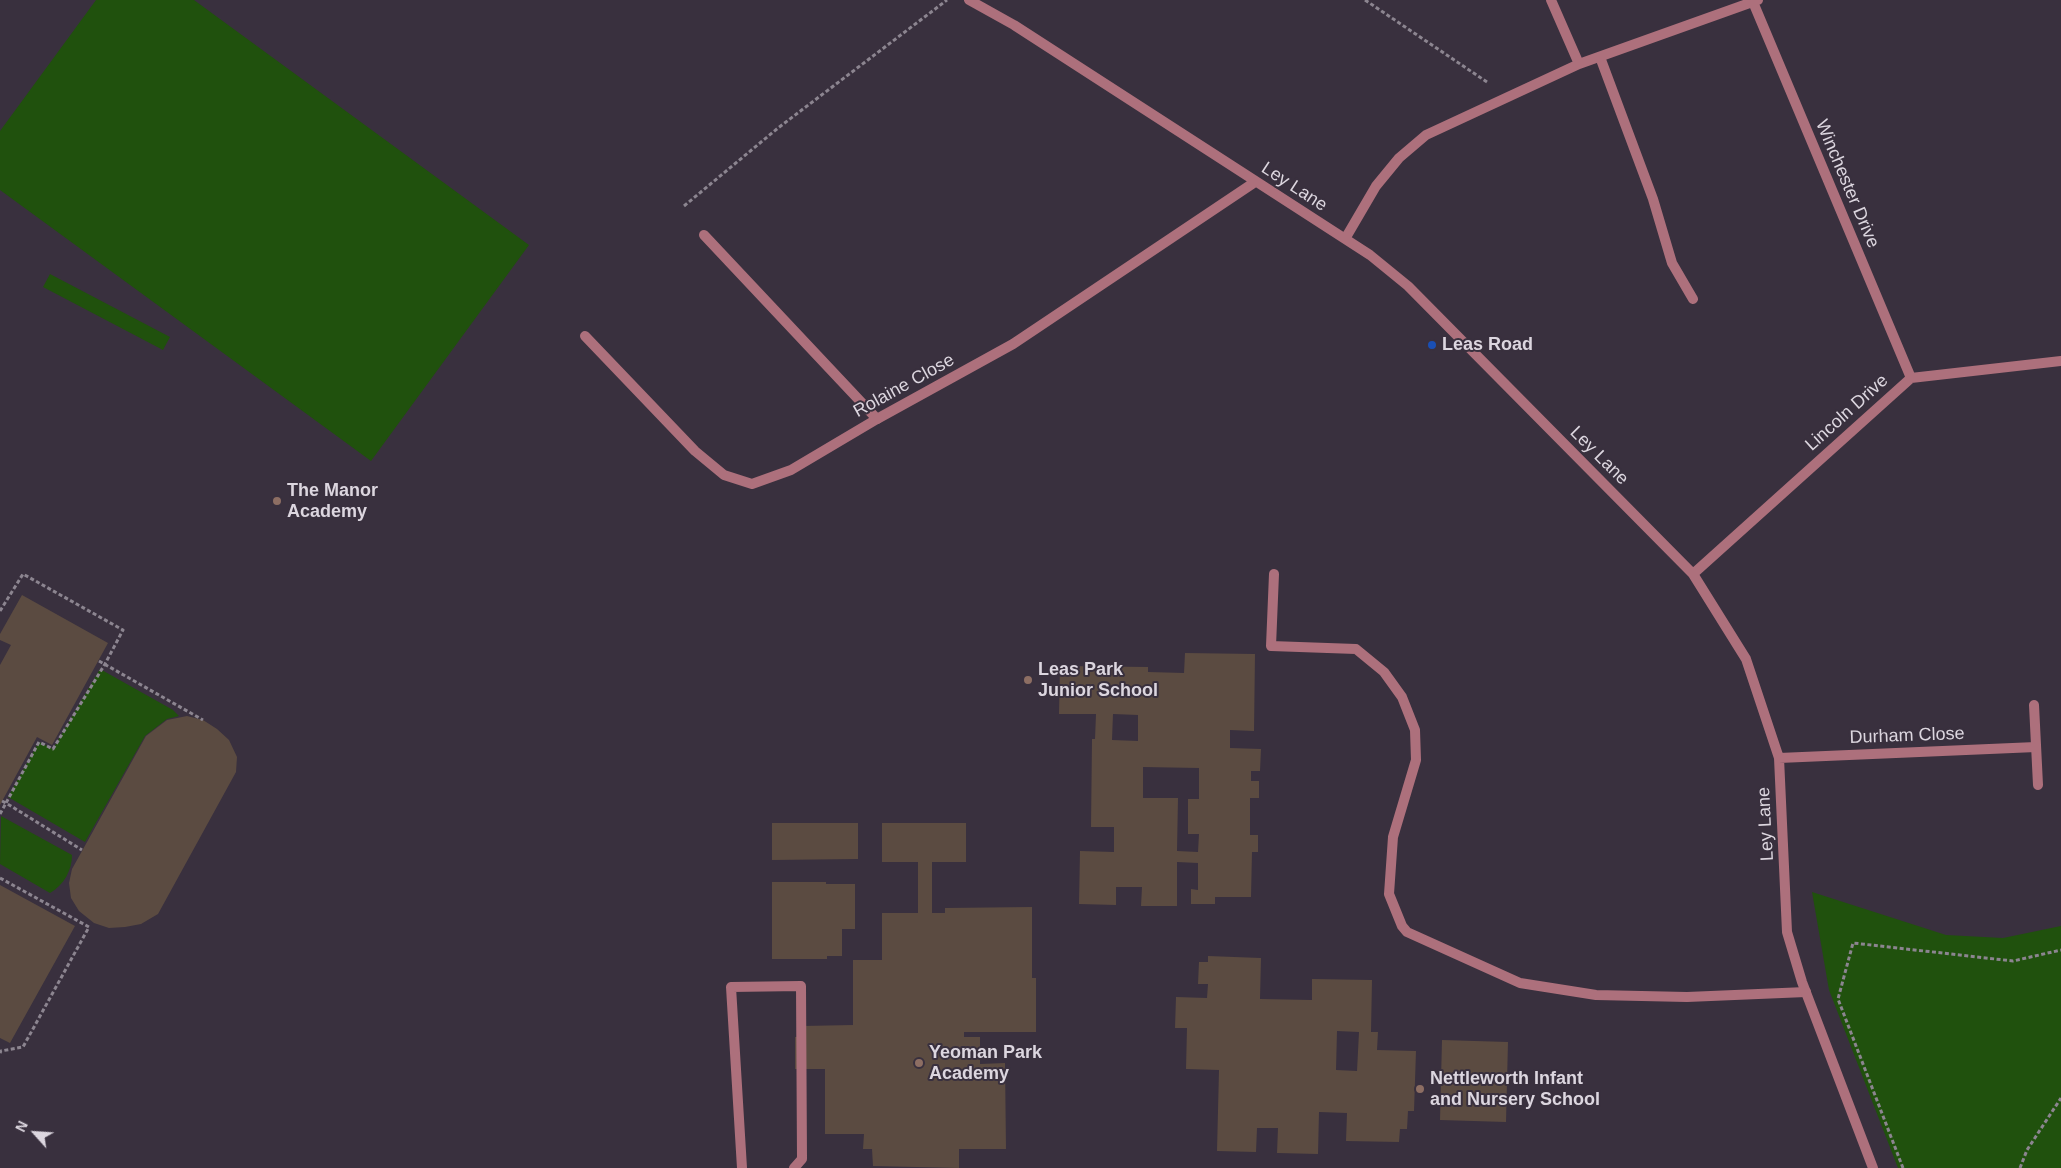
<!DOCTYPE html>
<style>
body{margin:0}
#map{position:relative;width:2061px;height:1168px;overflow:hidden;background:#39303e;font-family:Helvetica,sans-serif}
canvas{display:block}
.north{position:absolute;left:10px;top:1108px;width:50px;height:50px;-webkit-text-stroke:4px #39303e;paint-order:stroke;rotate:296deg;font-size:14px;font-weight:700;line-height:20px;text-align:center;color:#dcd6df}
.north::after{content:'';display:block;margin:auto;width:18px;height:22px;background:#dcd6df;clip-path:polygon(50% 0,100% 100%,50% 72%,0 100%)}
</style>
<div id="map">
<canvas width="2061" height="1168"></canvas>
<div class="north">N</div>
</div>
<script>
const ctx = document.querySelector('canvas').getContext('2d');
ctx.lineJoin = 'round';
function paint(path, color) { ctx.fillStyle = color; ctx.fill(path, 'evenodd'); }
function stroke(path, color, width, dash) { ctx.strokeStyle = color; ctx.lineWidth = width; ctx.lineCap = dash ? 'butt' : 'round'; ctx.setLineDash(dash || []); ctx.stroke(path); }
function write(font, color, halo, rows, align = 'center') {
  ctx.font = font + ' Helvetica,sans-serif'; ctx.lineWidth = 4; ctx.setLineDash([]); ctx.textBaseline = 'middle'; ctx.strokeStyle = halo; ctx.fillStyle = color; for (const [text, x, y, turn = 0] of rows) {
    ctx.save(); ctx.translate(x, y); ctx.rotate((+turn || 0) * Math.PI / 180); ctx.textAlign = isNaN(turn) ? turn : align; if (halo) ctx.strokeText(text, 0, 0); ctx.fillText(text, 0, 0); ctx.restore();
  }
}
paint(new Path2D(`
 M96,0H194L529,245L371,461L0,190V131Z
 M50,274L170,337L163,350L43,287Z
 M100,669L173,710L179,716L167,719L145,736L85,842L8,797L39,742L53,749Z
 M1,816L72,855C72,870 64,885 50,893L0,864Z
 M1812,892L1946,935L2003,938L2061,926V1168H1898L1829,990Z`), '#20510d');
paint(new Path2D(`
 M22,595L108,643L52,745L37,737L0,805V665L11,645L0,640V634Z
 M1185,653L1255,654L1254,731L1230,730V748L1261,749L1260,771H1251V781H1259V798H1250V835H1258V852H1252L1251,897H1215V904H1191V889L1198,890V863L1177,862V906H1141L1142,887H1116V905L1079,904L1080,851L1114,852V827H1091L1092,739H1095L1096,714H1059L1060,666L1148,667V672L1184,673ZM1113,714L1138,715V741L1112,740ZM1143,767L1199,768V799H1188V834H1199L1198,852L1177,851L1178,798H1143Z
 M187,716L203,720L217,729L229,740L237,757L236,772L158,914L141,924L125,927L109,928L94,923L79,911L71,898L69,883L72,869L146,736L167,720Z
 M772,823H858V859L772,860Z
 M882,823H966V862H932V913H945V908L1032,907V978H1036V1032H964V1037H980V1064L1005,1063L1006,1149H959V1168L873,1166L872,1149H863L864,1134H825V1069H795V1037H803L802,1026L853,1025V960H882V913H918V862H882Z
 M772,882H826V884H855V929H842V956H827V959H772Z
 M0,885L75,926L10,1043L0,1038Z
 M1208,956L1261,958L1260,999L1312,1000V979L1372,980L1371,1032H1378L1377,1050L1416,1051L1414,1111H1408L1407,1129H1400L1399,1142L1346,1141L1347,1113L1319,1112L1318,1154L1277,1153L1278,1128H1257L1256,1152L1217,1151L1219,1070L1186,1069L1187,1028H1175L1176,997L1207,998L1208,984H1198L1199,962H1208ZM1337,1031L1359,1032L1357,1071L1336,1070Z
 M1442,1040L1508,1042L1506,1122L1440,1120Z`), '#5b4b41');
stroke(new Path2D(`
 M1365,0L1487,82
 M684,206L778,128L947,0
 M0,611L23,574L123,630L105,664L53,749L39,742L6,803L82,850
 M99,661L203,720
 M0,814L6,803L2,801
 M0,878L89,927L23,1047L1,1051L0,1053
 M1903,1168L1838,999L1853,943L2013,961L2061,950
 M2020,1168L2027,1150L2061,1098`), '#8c8590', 3, [4, 2.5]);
stroke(new Path2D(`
 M1600,57L1653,199L1672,263L1693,299
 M704,235L877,419
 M1274,574L1271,646L1356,649L1384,672L1402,697L1415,730L1416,760L1393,837L1389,894L1402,926L1407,932L1520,983L1596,995L1687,997L1806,992
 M742,1168L731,987L801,986L802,1159L794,1168`), '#ad707c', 10);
stroke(new Path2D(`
 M969,0L1014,25L1370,255L1408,286L1693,574L1746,659L1779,758L1787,932L1802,982L1873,1168
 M1551,0L1579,64
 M1753,2L1911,378
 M1345,239L1376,186L1399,158L1426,135L1579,64L1758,0
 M585,336L695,451L724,475L752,484L791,470L877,419L1013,344L1255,182
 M1693,574L1911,378L2061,361
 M2034,705L2038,785
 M1779,758L2036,747`), '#ad707c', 10);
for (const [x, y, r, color] of [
 [1432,345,5,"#1a4fb4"],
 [277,501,5,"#8d6e63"],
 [1028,680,5,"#8d6e63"],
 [919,1063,5,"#8d6e63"],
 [1420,1089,5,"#8d6e63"]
]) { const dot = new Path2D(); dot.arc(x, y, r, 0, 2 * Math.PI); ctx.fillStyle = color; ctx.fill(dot); stroke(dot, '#39303e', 2); }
write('18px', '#dcd6df', '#39303e', [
 ["Winchester Drive",1847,184,67],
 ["Ley Lane",1294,187,33],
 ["Rolaine Close",904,386,-29],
 ["Lincoln Drive",1847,413,-42],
 ["Ley Lane",1599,456,45],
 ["Durham Close",1907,736,-2],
 ["Ley Lane",1766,824,-93]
]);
write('bold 18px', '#dcd6df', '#39303e', [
 ["Leas Road",1442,345],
 ["The Manor",287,491],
 ["Academy",287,512],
 ["Leas Park",1038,670],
 ["Junior School",1038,691],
 ["Yeoman Park",929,1053],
 ["Academy",929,1074],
 ["Nettleworth Infant",1430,1079],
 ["and Nursery School",1430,1100]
], 'left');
</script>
